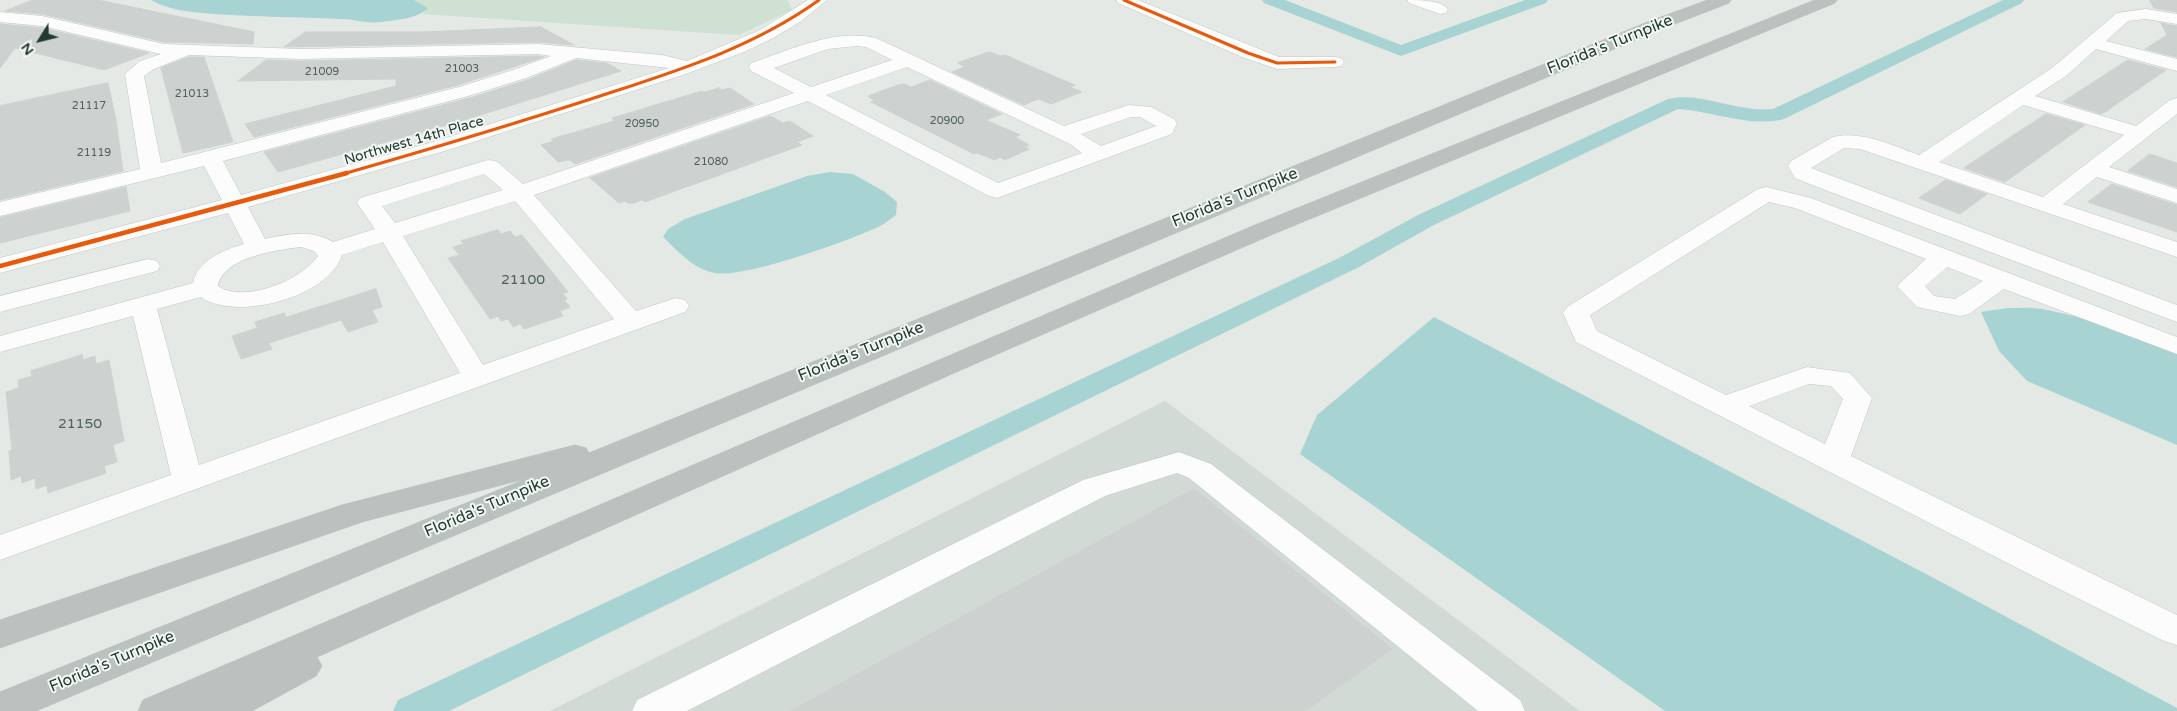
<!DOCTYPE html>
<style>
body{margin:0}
#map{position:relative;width:2177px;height:711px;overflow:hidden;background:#e4e9e6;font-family:"Varela Round",sans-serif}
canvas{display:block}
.north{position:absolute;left:15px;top:15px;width:50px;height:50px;-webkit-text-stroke:4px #f2f8f4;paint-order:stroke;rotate:234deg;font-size:14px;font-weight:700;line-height:20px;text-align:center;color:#233a31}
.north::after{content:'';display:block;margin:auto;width:18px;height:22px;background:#233a31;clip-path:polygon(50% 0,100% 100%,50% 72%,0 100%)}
</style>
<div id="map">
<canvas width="2177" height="711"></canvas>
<div class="north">N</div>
</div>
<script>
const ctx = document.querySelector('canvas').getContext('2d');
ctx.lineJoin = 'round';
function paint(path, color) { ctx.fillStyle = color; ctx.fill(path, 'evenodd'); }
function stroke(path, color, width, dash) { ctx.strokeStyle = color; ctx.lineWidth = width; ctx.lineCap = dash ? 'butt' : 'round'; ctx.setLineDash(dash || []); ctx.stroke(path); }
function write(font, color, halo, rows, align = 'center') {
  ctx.font = font + ' "Varela Round",sans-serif'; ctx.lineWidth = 4; ctx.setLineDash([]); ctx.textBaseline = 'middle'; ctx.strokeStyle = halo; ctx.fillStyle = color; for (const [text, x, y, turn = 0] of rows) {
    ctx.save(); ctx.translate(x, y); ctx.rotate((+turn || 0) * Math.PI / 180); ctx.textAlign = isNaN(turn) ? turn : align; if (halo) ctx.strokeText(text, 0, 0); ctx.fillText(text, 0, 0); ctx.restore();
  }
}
paint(new Path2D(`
 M1165,401L1580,711H550Z`), '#d2dad6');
paint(new Path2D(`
 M414,0H787L792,10L739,35L423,14L427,8Z`), '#cee1d2');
paint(new Path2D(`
 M151,0H414L428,8C417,19 396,20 381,22C368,24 353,19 340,19C297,17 256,17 214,14C191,12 171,11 151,0Z
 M830,172L853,174L885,192L897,202L896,215C890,219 885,224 880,226C852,240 742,279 715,273C693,269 679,252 663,237L668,229L685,219L807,176Z
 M2007,308C2019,308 2031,307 2042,309C2088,317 2133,335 2177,352V445L2027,381L1999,351L1981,312Z
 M1434,317L1928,575L2177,708V711H1665L1300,454L1317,415Z`), '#a8d3d3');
paint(new Path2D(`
 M1262,0H1285L1401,45L1525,0H1548L1546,3L1401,56L1264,3Z
 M2003,0H2024L2022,3L1784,119C1749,128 1714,111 1678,109L1434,225L1357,268L449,711H393L398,700L1339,258L1418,215L1668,99C1701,91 1738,113 1773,109Z`), '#a8d3d3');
const building = new Path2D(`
 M33,0H98L254,32L253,44L164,42L42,14L5,11Z
 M2150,0H2177V12L2154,8Z
 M2161,23L2177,26V57L2145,49L2167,35Z
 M0,24L42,28L149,53L104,70L15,48L0,68Z
 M541,27L574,45L538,42L284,47L305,32H422Z
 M989,52L1001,56L1005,55L1063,80L1075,85L1070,87L1082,92L1051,104L1038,99L1024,105L952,72L964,67L958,63Z
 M538,56L544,57L458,85L254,137L245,124L396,86V79L238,81L266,60L301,61Z
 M189,57H204L233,142L183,153L161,68Z
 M576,60L607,63L621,71L458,122L278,172L264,152L473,97L527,80Z
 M2128,60L2166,70L2105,112L2101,114L2063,102Z
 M930,80L1002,114L986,120L1020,135L1015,137L1029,145L1025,147L1029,149L1005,160L1000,157L995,160L977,153L974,154L871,102L874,101L868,96L898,85L904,84L911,87Z
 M108,83L116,120L123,171L0,200V106Z
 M720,88L722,90L730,88L754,104L575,164L570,160L558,162L541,145L554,141L551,139L614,121L612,118L702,91L704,92Z
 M2046,114L2085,125L2005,182L1964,168Z
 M771,116L783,123L790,121L813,136L797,142L802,145L645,202L642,200L634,203H628L625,201L619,203L590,178Z
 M2150,154L2177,163V187L2128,171Z
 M1946,180L1987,194L1960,214L1919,198Z
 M2112,184L2177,205V232L2088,202Z
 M126,187L130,211L0,243V218Z
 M498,230L501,234L510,231L515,237L522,235L568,292L563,293L567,299L564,300L570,307L560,311L563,316L524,329L520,324L513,327L508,319L501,321L498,316L490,319L448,258L459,255L453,247L464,244L461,241Z
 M376,289L382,307L372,310L378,322L348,332L341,320L269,343L272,349L241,359L232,336L257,328L255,322L284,313L286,317Z
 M82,355L83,360L95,356L96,364L109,360L124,441L113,445L117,462L104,466L106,473L48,493L47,485L36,489L35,478L22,483L21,476L11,480L9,451L12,450L6,392L19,388L18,380L32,376L31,371Z
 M1194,489L1392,649L1305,711H791Z`);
paint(building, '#cdd1cf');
stroke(building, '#cdd2cf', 1);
const minor = new Path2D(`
 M808,0H827L800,22L773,38L744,52L683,75L448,150L248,207L265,239C287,234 312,229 333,242L375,229L357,203L360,198L488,160L496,161L523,184L794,93L751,71L749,67L751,63C790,50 835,28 876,38L1064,126L1129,105L1151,107L1174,119L1177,123L1172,134L997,198L989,196L808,101L534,195L636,311L676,298L685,300L689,306L685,312L0,560V535L171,475L133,316L0,352V336L193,283C198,260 223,250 244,244L228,213L0,273V258L222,200L204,166L0,216V202L140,169L125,74L140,61L161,54L42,26L0,22V12L42,16L164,44L301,49L538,44L662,55L687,61L760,30ZM856,46L866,47L892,60L811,87L774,68L828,49ZM538,54L551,56L513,70L459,87L161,163L144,76L154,69L189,55L301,59ZM576,58L669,68L433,142L241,195L223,161L472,95L526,78ZM907,67L1070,144L1082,153L998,183L826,95ZM1131,117H1140L1156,126L1101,146L1081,134ZM484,174L503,190L395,223L382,206ZM515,201L614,319L483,365L403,236ZM383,242L460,373L199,465L157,309L201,297C235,322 330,297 342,255ZM301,247L314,251L318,256C302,280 244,304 218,286C223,257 277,250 301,247Z
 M1116,0H1138L1279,57H1335L1341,58L1344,62L1341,66L1335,67L1277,69L1242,57L1118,3Z
 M1407,0C1420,0 1440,0 1448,9L1446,13L1440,14L1409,3Z
 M2146,9L2177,14V24L2146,19L2128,21L2106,41L2177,59V71L2096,49L2066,76L2035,96L2136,126L2170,100L2177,98V114L2109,167L2177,189V203L2097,177L2063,204L2177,242V257L1860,149L1844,148L1811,168L2177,305V322L1812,185L1795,178L1788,166L1791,161L1833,137C1861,130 1893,146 1919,155L2052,68L2117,13ZM2023,105L2124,135L2043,197L1939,162Z
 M1766,187L1811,198L2177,337V354L2004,289L1969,314L1960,316L1917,307L1897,286L1926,259L1795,208L1769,202L1590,315L1597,331L1726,395L1807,367L1850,373L1872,398L1851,456L2177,615V645L2164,641L2031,575L1576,342L1563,313L1567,307L1758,189ZM1947,267L1983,281L1955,299L1934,296L1925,286ZM1809,384L1831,386L1843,399L1825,444L1749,406Z
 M148,259L157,261L160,266L157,271L0,312V296Z
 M1179,452L1211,464L1520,700L1525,711H1478L1189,478L1177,473L1105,496L687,711H632L637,700L1083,480Z`);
const highway = new Path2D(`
 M1708,0H1731L1729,3L1662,29L36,711H0V692L528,478L362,522L0,648V620L342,505L575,445L586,448L589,453L1650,21Z
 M1815,0H1837L1835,3L1271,235L954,373L317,657L322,666L316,676L252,711H138L143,700L1255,225Z`);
stroke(minor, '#c1c6c3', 1);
stroke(highway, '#bdc4c1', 1);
paint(minor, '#fbfcfb');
paint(highway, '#bbc1bf');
stroke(new Path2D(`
 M1124,0L1248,53L1277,63L1335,62
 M343,174C427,150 511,125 594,98C673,72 751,49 819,0`), '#e8590c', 3);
stroke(new Path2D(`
 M0,266L347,173`), '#e8590c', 4.5);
write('11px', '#4e6059', null, [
 ["21003",462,69],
 ["21009",322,72],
 ["21013",192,94],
 ["21117",89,106],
 ["20900",947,121],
 ["20950",642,124],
 ["21119",94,153],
 ["21080",711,162]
]);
write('14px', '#233a31', '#f2f8f4', [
 ["Northwest 14th Place",414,141,-16]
]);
write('14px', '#4e6059', null, [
 ["21100",523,280],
 ["21150",80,424]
]);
write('16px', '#233a31', '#f2f8f4', [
 ["Florida's Turnpike",1610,45,-22],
 ["Florida's Turnpike",1235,198,-22],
 ["Florida's Turnpike",861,352,-22],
 ["Florida's Turnpike",487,507,-23],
 ["Florida's Turnpike",112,662,-23]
]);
</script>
